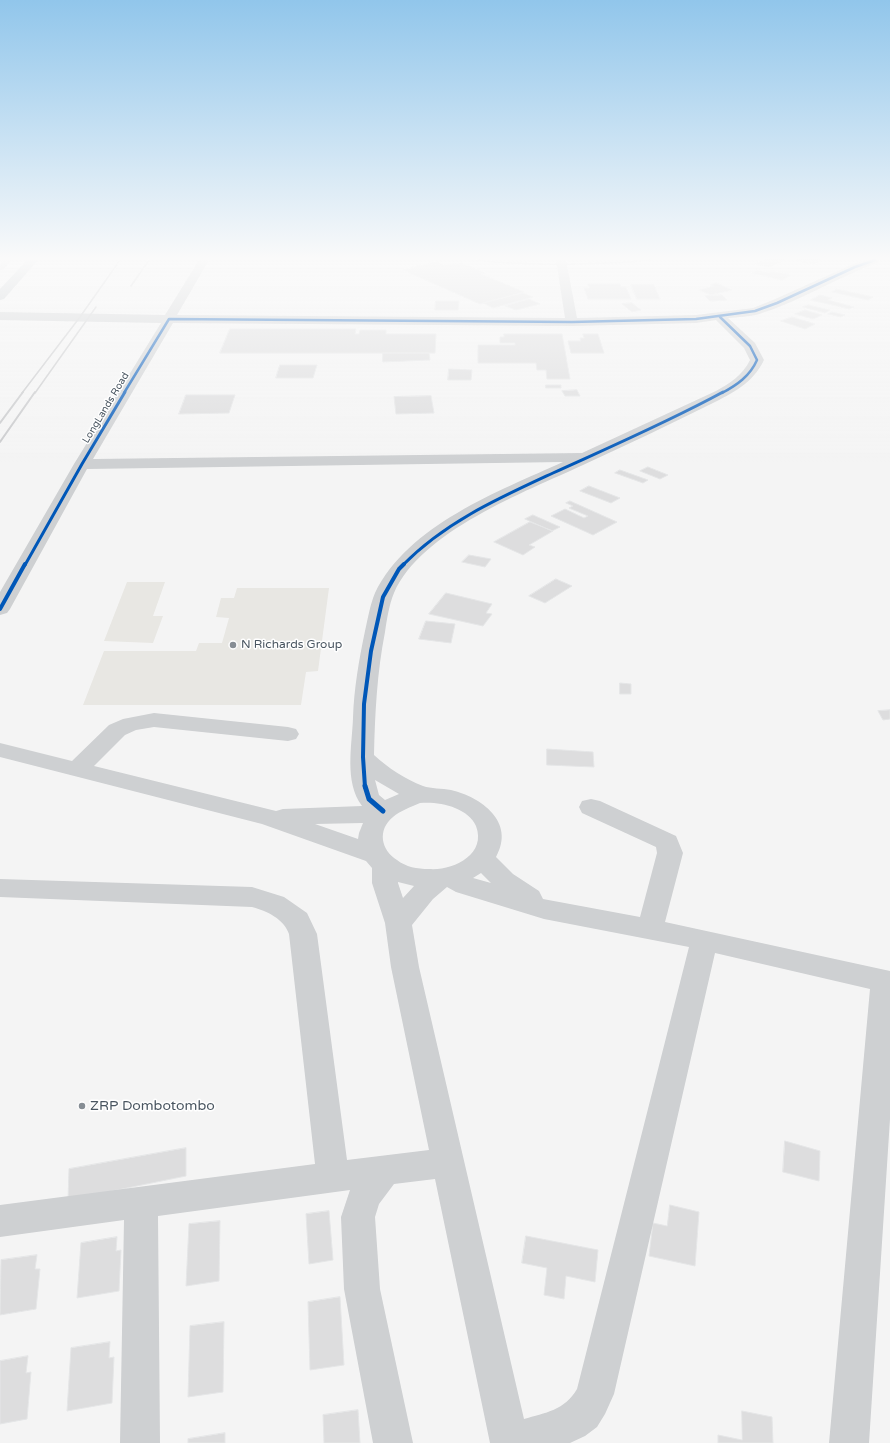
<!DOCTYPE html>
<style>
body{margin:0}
canvas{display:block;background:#f4f4f4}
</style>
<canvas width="890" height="1443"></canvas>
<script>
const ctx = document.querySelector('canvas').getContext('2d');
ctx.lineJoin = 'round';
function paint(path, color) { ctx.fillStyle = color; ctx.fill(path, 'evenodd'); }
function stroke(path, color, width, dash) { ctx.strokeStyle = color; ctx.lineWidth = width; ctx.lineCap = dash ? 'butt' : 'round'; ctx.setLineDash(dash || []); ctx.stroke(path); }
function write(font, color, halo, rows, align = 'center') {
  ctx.font = font + ' "Varela Round",sans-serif'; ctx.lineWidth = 3; ctx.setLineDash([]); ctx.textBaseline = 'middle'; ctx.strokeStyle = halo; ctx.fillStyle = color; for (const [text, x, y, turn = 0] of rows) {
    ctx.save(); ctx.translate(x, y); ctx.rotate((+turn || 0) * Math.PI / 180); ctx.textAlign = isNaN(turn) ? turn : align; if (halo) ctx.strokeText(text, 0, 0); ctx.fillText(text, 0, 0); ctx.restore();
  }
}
paint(new Path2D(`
 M127,582H165L153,616H163L153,643L104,641Z
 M237,588H329L318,671L306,672L301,705H83L104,651H196L199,643H222L229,618L216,617L221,598H234Z`), '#e8e7e3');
const building = new Path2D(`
 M764,260H785L769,267L755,264Z
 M796,260H821L814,264Z
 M435,262L445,266L461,263L486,273L481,274L524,292L480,304L403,270Z
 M758,270L769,273L772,271L791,275L782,280L752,273Z
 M716,283L732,290L711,295L699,290L714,286L711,285Z
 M588,284H620L621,287H626L631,299H588L584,288H589Z
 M631,285H654L660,299H637Z
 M837,289L873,297L868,300L832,292Z
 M523,293L533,297L493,308L483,303Z
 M722,295L727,300L710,301L705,296Z
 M820,295L832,298L828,300L854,307L849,309L811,300Z
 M529,299L540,304L516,310L505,306Z
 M436,301H459L458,310H435Z
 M632,303L641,310L632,312L622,304Z
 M808,305L830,310L825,313L803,307Z
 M805,310L822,315L813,319L795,314Z
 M832,312L845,315L841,317L828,314Z
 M792,317L815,324L805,329L781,321Z
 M230,329H356L355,334H359L360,330H386V334H436L435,353H220Z
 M504,334H562L570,379H547L546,370H537L536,363H478V345H515V343H500V337H504Z
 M583,334H598L604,353H571L568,341H581L580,338H584Z
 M383,353H429L430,360L383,362Z
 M280,365H317L313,378H276Z
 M449,369L472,370L471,380H448Z
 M546,385H561V388H546Z
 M577,390L580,396H565L562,391Z
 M186,395H235L229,413L179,414Z
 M431,396L434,413L396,414L394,397Z
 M648,467L668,475L660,479L640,471Z
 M620,470L648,480L643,483L615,473Z
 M589,486L620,498L611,503L580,491Z
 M570,501L617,522L593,535L551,516L565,509L584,518L588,516L569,508L573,506L566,503Z
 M533,515L560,527L552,531L525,519Z
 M530,522L553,531L529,545L535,547L523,555L494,542Z
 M469,555L491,559L485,567L462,562Z
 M556,579L572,586L545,603L529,596Z
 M446,593L492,604L486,613L492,614L483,626L429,614Z
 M426,621L455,624L451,643L419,639Z
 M620,683L631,684V694H620Z
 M890,710V719L883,720L878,711Z
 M547,749L593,752L594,767L547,765Z
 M785,1141L820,1151L819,1181L783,1172Z
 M186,1148V1176L68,1200L69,1169Z
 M670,1205L699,1212L695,1266L649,1256L653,1223L667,1226Z
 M329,1211L333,1260L309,1264L306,1214Z
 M220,1221L219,1281L186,1286L189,1224Z
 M526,1236L598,1250L595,1282L566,1276L564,1299L544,1295L547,1268L522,1263Z
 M117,1237L116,1251L121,1250L119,1291L77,1298L81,1243Z
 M37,1255L35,1269H40L36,1309L0,1315L1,1260Z
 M340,1297L344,1365L310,1370L308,1302Z
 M224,1322L223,1392L188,1397L190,1326Z
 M110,1342L109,1358L114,1357L112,1403L67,1411L71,1348Z
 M28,1356L26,1373L31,1372L27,1419L0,1424V1361Z
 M358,1410L360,1443H324L323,1415Z
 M742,1411L772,1417L773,1443H718V1435L742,1440Z
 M225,1433V1443H188V1439Z`);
paint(building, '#ddddde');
stroke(building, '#e5e6e7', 1);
paint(new Path2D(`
 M1,260H12L4,269L0,270Z
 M199,260H209L177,315L565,318L556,260H566L577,318L696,315L753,308L773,300L851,265L865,260H880L879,262C838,277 801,301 759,314C749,317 738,317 728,318L755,343L764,360C753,383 733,393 711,404C669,425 626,445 583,465C525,492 421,531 394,593C389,605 387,619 385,632C377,673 375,713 374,755C388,768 405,779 423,786C431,789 442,788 451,790C481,797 516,822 496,857L513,874L539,891L543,899L640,917L657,853L656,847L582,813L579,807L582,801L591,799L600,801L676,836L683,853L665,922L890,971V1119L869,1443H829L870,989L715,953L614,1394L605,1414L597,1427L585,1436L570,1443H490L435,1179L394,1184L379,1204L375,1217L380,1289L413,1443H373L344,1289L341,1217L350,1190L158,1216L160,1443H120L124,1220L0,1237V1205L315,1164L289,934C284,919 267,911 252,907L0,897V879L252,887L284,897L307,913L317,934L347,1160L429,1150L391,967L385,923L372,883V868L366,861L262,824L0,757V743L72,761L109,725L123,719L154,713L288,727L296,729L299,734L296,739L288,741L154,727L136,730L125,735L94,766L276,811L283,809L362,806C344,782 352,746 353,718C354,688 359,660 365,631C368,618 370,605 375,593C408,525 499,491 563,462L87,469L10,609L7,613L0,615V592L74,464L161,323L0,320V312L165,315ZM716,320L744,348L750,360C743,375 730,383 716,391L582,453L93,459L173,323L572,326L696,323ZM375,780L399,794L385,800L379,795ZM420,803C438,801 468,807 476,826C487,855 452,871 429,869C417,869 406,867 397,860C381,850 377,830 393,817C400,811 411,807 420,803ZM363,823L359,833L358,839L315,824ZM481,873L491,883L473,878ZM398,882L414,886L403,898L398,883ZM447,887L456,892L544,919L689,947L577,1389C565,1410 545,1413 524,1419L419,967L412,925L433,899Z`), '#ced0d2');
paint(new Path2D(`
 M27,260H38L4,299L0,300V289Z`), '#bec4c9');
stroke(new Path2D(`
 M477,260C535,267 593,265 651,260
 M131,286L149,260
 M22,393L80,317L120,260
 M35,393L96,307`), '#c9cacc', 1.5);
stroke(new Path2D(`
 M0,423L23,392
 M0,442L35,392`), '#c9cacc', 2);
stroke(new Path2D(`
 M720,317L750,346L757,360C750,376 737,385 722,393
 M124,393L169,319L572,322L696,319L755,311L777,303L855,267L875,260`), '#0057b8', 2.5);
stroke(new Path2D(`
 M25,565L82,464L125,392
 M403,565C445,522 499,498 553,473C610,447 668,422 723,392`), '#0057b8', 3);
stroke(new Path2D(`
 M0,609L25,564
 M365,787L363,757L364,704L371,651L383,597L399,569L404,564`), '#0057b8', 4);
stroke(new Path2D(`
 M365,786L369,799L383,811`), '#0057b8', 5);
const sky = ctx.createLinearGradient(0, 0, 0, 462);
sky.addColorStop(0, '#91c6eb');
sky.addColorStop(0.56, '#fafafa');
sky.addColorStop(1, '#fafafa00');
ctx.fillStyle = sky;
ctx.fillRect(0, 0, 890, 462);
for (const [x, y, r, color] of [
 [233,645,4,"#868d94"],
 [82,1106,4,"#868d94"]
]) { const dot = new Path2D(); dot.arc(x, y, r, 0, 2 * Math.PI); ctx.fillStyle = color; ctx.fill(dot); stroke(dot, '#fff', 1.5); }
write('10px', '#4a5661', '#fff', [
 ["LongLands Road",106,408,-59]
]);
write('12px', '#4a5661', '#fff', [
 ["N Richards Group",241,645]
], 'left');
write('14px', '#4a5661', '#fff', [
 ["ZRP Dombotombo",90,1106]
], 'left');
</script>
